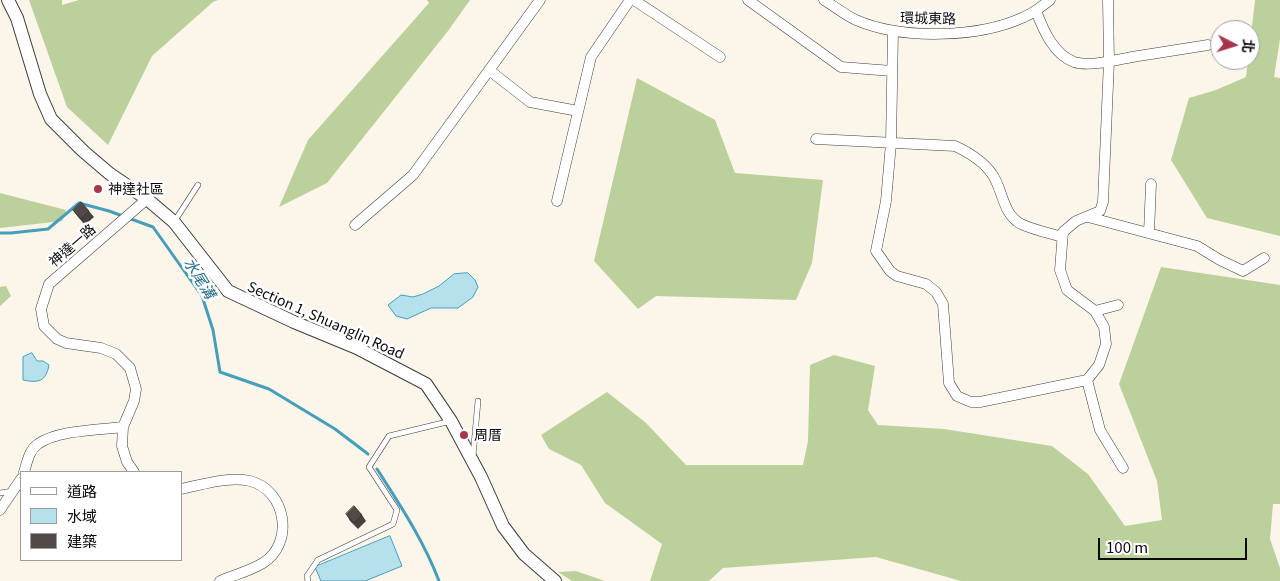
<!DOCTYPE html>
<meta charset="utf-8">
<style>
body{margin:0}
#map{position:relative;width:1280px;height:581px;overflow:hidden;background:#fcf6ea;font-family:Georgia,"Noto Sans TC",serif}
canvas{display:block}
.legend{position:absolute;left:20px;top:471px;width:162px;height:90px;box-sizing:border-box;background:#fff;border:1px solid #9d9d9d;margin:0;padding:6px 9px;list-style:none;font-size:15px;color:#0a0a0a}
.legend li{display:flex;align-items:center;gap:10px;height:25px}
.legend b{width:25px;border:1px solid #9d9d9d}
.north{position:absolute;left:1210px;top:20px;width:50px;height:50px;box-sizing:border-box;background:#fff;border:1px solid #9d9d9d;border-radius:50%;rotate:95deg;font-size:14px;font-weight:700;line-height:20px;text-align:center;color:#0a0a0a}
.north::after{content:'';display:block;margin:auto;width:18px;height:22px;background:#a7364d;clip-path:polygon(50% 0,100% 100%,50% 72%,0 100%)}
.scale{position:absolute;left:1098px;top:538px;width:149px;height:22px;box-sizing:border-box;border:2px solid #0a0a0a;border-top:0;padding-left:6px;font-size:15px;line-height:18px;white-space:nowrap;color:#0a0a0a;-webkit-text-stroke:4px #fff;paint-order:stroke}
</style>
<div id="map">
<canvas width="1280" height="581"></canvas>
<ul class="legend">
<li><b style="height:6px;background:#fff"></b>道路</li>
<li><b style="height:14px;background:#b5e1ed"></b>水域</li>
<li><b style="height:14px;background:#514a48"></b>建築</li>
</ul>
<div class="north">北</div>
<div class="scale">100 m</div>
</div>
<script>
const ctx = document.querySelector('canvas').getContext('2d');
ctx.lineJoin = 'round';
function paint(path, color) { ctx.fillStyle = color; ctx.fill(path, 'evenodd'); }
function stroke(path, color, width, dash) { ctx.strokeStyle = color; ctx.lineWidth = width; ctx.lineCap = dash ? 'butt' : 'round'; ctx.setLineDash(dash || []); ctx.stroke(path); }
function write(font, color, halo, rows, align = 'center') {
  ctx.font = font + ' Georgia,"Noto Sans TC",serif'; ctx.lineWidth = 5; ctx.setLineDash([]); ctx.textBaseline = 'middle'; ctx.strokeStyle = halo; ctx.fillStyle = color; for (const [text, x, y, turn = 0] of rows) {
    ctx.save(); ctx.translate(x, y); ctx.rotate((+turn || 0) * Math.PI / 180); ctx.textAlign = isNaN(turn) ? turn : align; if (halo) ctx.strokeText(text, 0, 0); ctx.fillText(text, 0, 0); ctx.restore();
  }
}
paint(new Path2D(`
 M29,0H62V5L79,0H218L213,2L152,56L108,145L67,107Z
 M427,0H470L448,31L327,183L279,207L308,140L429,3Z
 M1255,0H1280V39L1274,77L1280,78V236L1207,218L1171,160L1189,98L1216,90L1246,77L1248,60H1250V44Z
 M637,78L715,120L735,173L823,180L812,263L796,300L656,296L638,309L594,261Z
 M0,193L66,210L62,221L0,228Z
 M1161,267L1280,285V504H1273L1270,539L1280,568V581H961L876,557L723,568L709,581H650L662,544L605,503L581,465L549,449L541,435L607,392L645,422L686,465H803L808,441L810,365L834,355L875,366L868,410L878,425L944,429L1052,446L1088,474L1125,526L1162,520L1157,481L1119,384Z
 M6,286L11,296L0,306V287Z
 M576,571L605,581H572L558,572Z`), '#bbd09a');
const water = new Path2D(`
 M468,273L475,280L478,287L473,297L458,308H431L407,319L396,316L388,305L401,295L413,297L423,294L439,286L454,274Z
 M32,353L37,361H43L49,365C46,382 38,383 23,380V357Z
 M390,536L402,566L365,581H321L315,567Z`);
paint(water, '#b5e1ed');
stroke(water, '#469eba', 1);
stroke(new Path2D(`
 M0,233H11L48,229L79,203L109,211L153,227L202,296L213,330L220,372L269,389L335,429L368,454
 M377,469C400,505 424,541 439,581`), '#469eba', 3);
const service = new Path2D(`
 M174,222L198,185
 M473,456L478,401
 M0,493L13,491
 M308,581L307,576L318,560L393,524L397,510L369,467L389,436L451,421`);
const minor = new Path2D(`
 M634,0L720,57
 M748,0L841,67L892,71
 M824,0C834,6 845,15 856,20C902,40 979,38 1024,17C1034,13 1042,6 1050,0
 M1036,11C1043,29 1053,54 1074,62C1089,67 1116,60 1132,57C1157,53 1183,49 1208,45
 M893,31L891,143L886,201L876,251L890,271L897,276L926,284L936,292L943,304L949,383L957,396L971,402H980L1087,380L1099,365L1106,344L1104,327L1095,311L1067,290L1060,270L1063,232L1076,221L1100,211L1103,202L1109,61L1108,0
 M489,70L530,102L578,111
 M816,139L955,146C970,153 983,161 992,174C1003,189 1002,214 1021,224C1034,230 1049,233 1062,237
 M557,201L591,57L630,0
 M1088,217L1197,246L1220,260L1243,271L1264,258
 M355,225L413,175L540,0
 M1149,233L1151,184
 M1095,311L1118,305
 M1087,380L1100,430L1123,468
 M24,472C27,463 29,450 38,444C58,430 98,430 123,427
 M134,472L127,462L122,446L123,427L134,401L136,389L130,368L116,354L101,348L66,343L57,339L44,326L41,309L49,284L147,199
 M181,489C202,485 228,476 250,481C286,490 295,543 263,563C250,571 234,575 220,581
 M0,510L21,479`);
const tertiary = new Path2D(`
 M8,0L17,18L40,94L51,119L83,151L110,174L147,199L174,222L228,291L294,322L357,348L426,384L451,421L481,477L503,526L524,554L555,581`);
stroke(service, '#3d3d3d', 6);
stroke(minor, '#3d3d3d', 11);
stroke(tertiary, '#3d3d3d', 14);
stroke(service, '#fff', 5);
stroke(minor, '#fff', 10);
stroke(tertiary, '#fff', 12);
paint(new Path2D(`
 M73,210L89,211L94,217L85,225L78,217Z
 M346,514L362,515L366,521L358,529L350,521Z`), '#46403e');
const building = new Path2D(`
 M81,202L89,211L81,219L73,210Z
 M354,506L362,515L354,523L346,514Z`);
paint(building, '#514a48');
stroke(building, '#393432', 1);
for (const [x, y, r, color] of [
 [98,189,5,"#a7364d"],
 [464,435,5,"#a7364d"]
]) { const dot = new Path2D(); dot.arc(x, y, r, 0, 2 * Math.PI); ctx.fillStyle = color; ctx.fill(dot); stroke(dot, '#fff', 2); }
write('14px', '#0a0a0a', '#fff', [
 ["環城東路",928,18,1],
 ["神達一路",72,245,-41],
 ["Section 1, Shuanglin Road",326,320,24]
]);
write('14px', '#0a0a0a', '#fff', [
 ["神達社區",108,189],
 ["周厝",474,435]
], 'left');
write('italic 15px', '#256e8a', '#fff', [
 ["水尾溝",200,278,58]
]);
</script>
